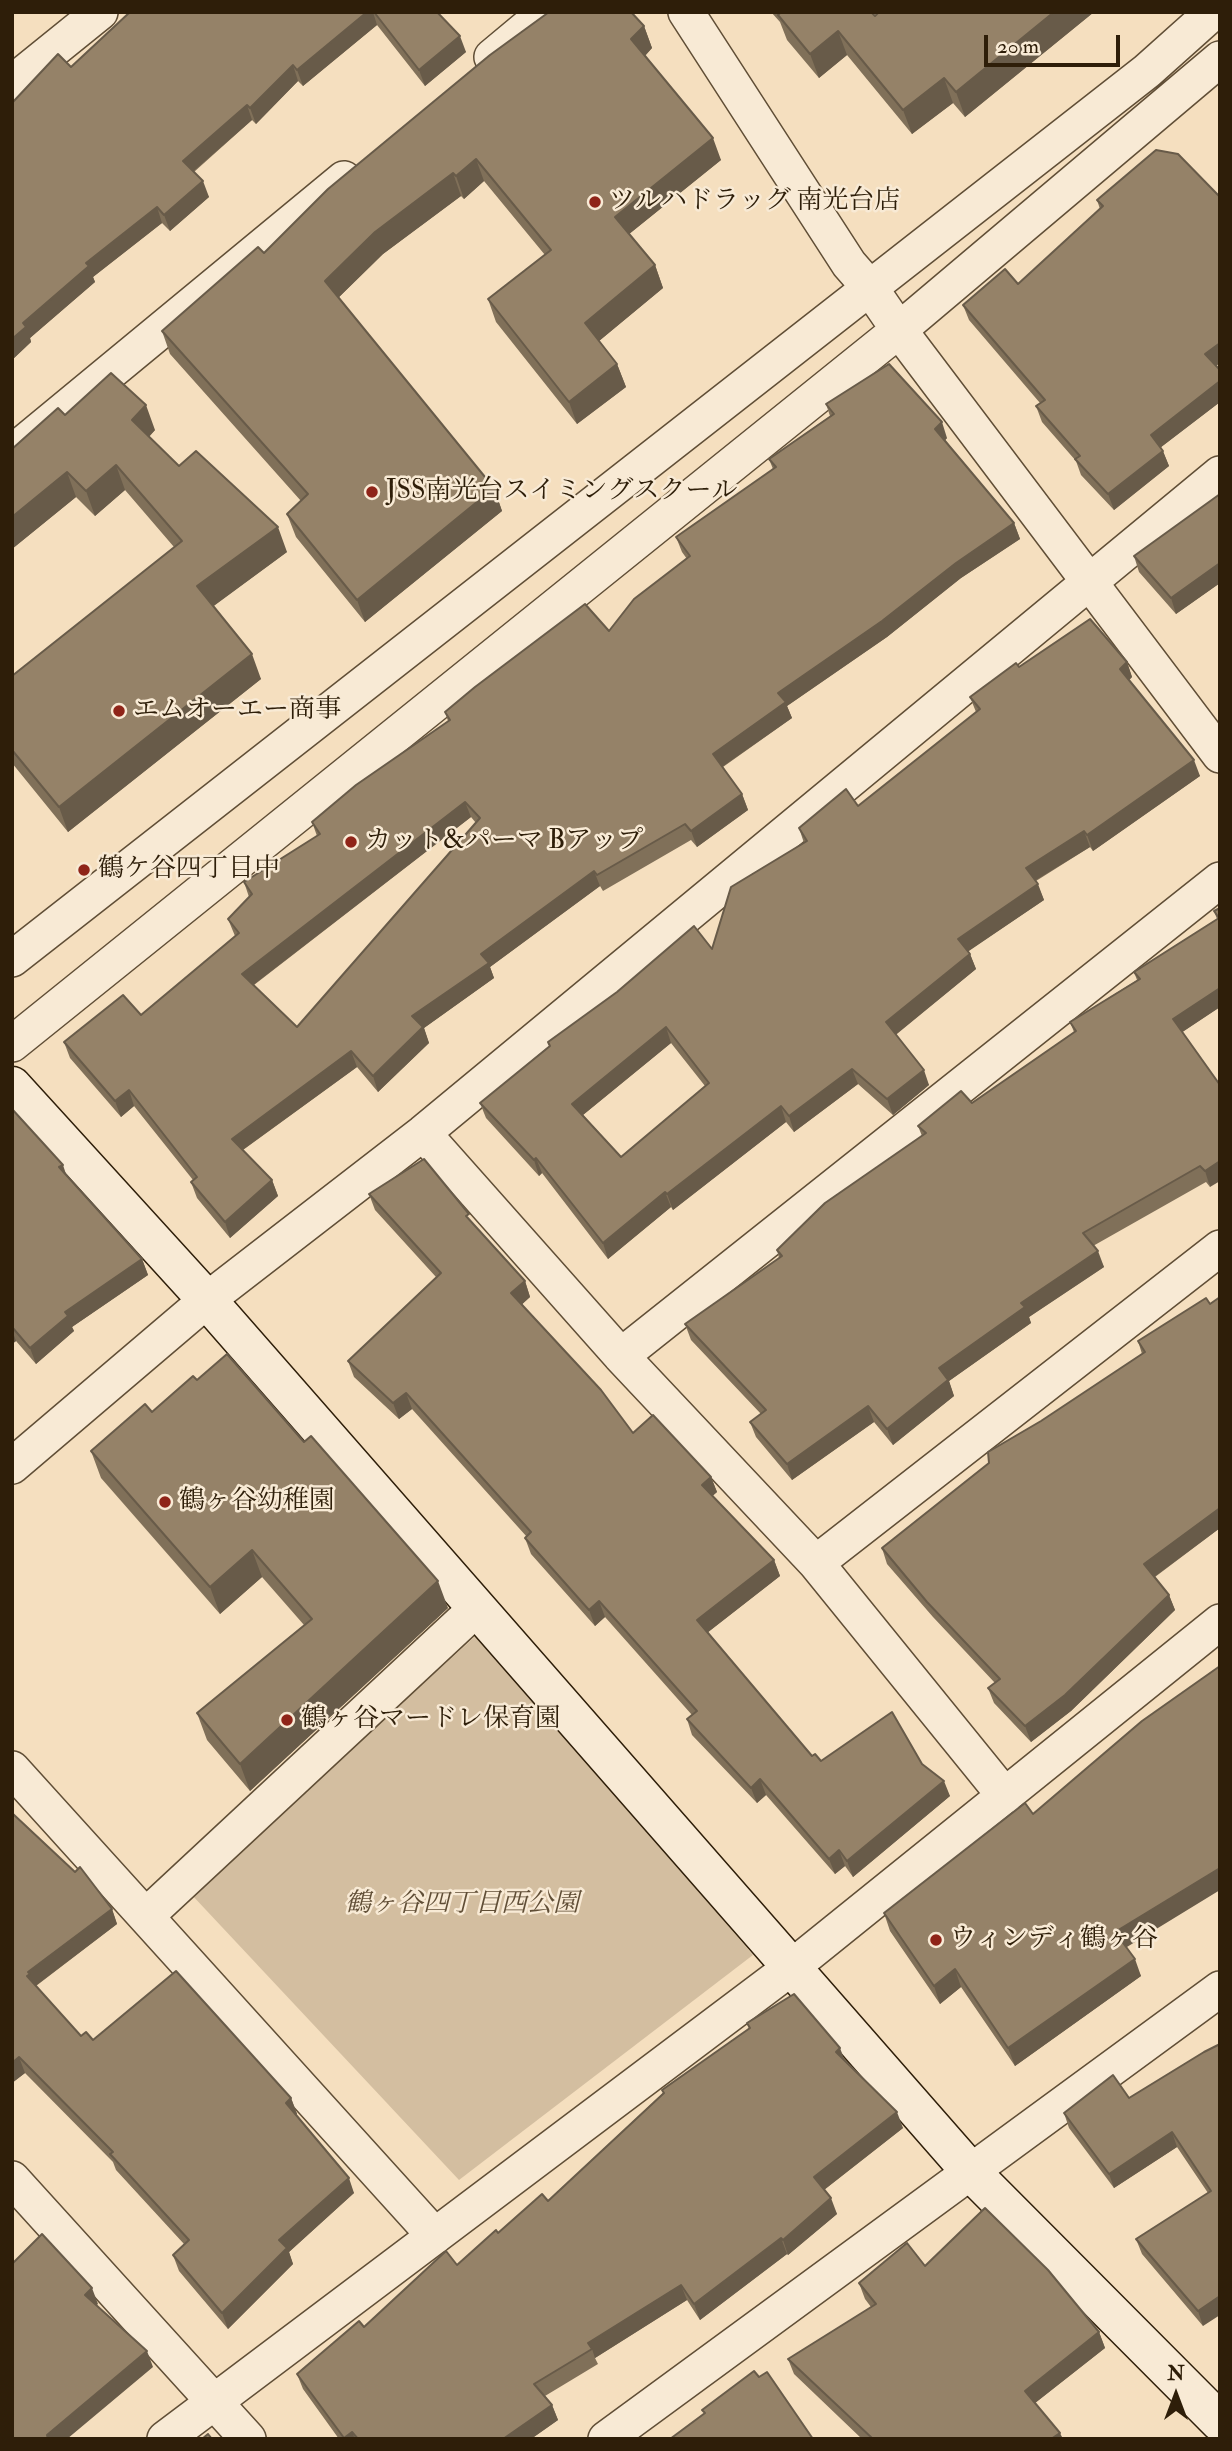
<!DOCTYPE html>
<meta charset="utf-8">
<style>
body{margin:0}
#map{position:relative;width:1232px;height:2451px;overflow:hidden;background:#f5dfbf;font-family:"IM FELL Double Pica",serif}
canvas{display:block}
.frame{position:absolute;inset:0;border:14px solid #2e1e09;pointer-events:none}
.north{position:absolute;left:1141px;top:2360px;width:70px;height:70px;-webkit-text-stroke:5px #f8ead5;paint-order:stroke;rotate:0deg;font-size:19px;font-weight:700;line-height:28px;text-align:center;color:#2e1e09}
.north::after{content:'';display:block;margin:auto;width:24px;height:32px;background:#2e1e09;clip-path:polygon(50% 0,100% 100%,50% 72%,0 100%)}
.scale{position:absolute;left:984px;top:35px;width:136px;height:32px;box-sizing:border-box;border:4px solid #2e1e09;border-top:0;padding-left:9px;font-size:21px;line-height:24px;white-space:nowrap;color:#2e1e09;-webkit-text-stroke:5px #f8ead5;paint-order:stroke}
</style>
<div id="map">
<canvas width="1232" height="2451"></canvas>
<div class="frame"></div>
<div class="north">N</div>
<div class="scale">20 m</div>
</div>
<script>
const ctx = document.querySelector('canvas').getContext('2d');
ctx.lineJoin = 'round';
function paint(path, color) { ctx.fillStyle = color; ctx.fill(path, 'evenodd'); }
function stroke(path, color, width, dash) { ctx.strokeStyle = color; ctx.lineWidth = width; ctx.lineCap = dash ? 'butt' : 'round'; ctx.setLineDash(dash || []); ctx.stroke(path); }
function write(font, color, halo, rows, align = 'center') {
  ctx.font = font + ' "IM FELL Double Pica","Noto Serif JP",serif'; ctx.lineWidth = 5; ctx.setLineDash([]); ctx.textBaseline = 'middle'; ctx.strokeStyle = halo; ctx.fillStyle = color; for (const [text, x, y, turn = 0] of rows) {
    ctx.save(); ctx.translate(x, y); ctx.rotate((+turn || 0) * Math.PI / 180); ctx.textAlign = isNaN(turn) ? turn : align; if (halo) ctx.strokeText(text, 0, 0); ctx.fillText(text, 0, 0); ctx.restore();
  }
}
paint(new Path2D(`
 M479,1633L753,1955L459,2180L191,1894Z`), '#d3bea0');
const street = new Path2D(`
 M686,12L849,264L870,288L899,330L1220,755
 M492,57L546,12
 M12,83L100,12
 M12,453L344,179
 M12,959L1147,71L1213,12
 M12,1044L899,330L1220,59
 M423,1133L621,1356L816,1563L1005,1796
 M621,1356L1220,880
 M12,1466L207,1300L423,1133L1220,474
 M816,1563L1220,1248
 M12,1769L435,2236
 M146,1916L477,1608
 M12,2179L248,2439
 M165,2439L792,1967L1220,1622
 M606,2439L1220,1989`);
const secondary = new Path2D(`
 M12,1086L207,1300L971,2172L1220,2422`);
stroke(street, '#604e36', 38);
stroke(secondary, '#2e1e09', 41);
stroke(street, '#f8ead5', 35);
stroke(secondary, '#f8ead5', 38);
paint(new Path2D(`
 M130,12H437L466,52L425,86L377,25L303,86L298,81L256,124L252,120L194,172L209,197L170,231L162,223L93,277L95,282L30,338L31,342L12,360V103L71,67Z
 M771,12H871L875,16L879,12H1094L965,117L953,103L912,134L847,55L819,78L787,40L780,22Z
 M644,26L652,48L645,56L721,160L629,234L655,265L663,288L599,341L617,364L626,387L577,424L496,322L488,299L545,255L484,181L464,199L461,196L383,254L338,298L494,488L502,511L365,622L296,537L287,514L301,501L170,354L162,331L264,253Z
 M1156,150L1216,366L1220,370V402L1161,447L1169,466L1114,510L1081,475L1076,461L1042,422L1036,406L1040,403L969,320L963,305L1018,284L1100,209L1097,200Z
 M826,404L947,438L945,440L1014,523L1020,539L961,578L887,637L787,706L792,718L723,767L742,794L748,810L697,847L691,840L603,891L600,886L490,967L494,978L424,1028L429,1043L378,1092L357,1067L243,1150L272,1180L278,1196L230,1238L197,1198L191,1182L193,1180L134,1106L121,1117L70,1058L64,1042L141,1015L235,936L228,919L249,897L244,882L317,836L312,822L448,721L445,712L609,631L687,559L682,552L676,537L773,469L769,459L830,416ZM471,817L476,823L297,1027L254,985Z
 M65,415L155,430L149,437L179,466L287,552L213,606L261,679L68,832L12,763V676L174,547L125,490L95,516L76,497L12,549V449Z
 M1220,494V583L1176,614L1139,572L1134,556Z
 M1127,662L1132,677L1129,680L1200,776L1093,851L1090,847L1036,881L1044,900L968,951L970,954L976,969L896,1034L929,1085L893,1115L858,1084L794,1132L786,1122L673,1210L671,1207L608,1259L542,1173L539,1176L486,1118L480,1103L549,1046L548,1042L712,949L804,843L799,828L858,806L976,712L970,697L1019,667ZM671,1043L705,1086L621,1157L583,1115Z
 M1220,908V1007L1182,1032L1210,1187L1206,1182L1093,1246L1104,1267L1029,1317L1031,1323L949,1381L954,1396L893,1445L874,1422L792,1480L756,1437L750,1422L761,1414L691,1340L685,1324L779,1258L777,1250L922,1136L918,1126L972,1103L1074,1032L1070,1022L1137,980L1134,972L1217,919L1214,911Z
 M12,1109L67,1176L142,1259L148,1275L72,1327L74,1331L36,1364L16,1341L12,1344Z
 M369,1194L472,1223L525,1281L530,1297L522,1304L633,1433L711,1477L717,1492L712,1496L774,1560L780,1576L707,1633L812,1756L821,1761L922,1764L950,1796L853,1877L845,1866L835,1874L766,1795L757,1803L692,1735L687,1719L692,1715L605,1617L595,1626L531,1554L525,1538L527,1537L412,1409L399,1419L354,1377L348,1361L436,1277L375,1210Z
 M1220,1297V1528L1155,1577L1169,1595L1175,1610L1071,1711L1031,1742L994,1703L988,1688L995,1683L933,1617L887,1564L882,1548L1041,1421L1142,1354L1138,1341L1210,1304Z
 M152,1412L448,1608L250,1791L207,1740L197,1713L304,1625L262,1577L220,1614L101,1478L91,1451Z
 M12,1813L112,1909L117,1924L36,1986L81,2036L291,2098L297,2114L296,2115L354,2193L289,2252L293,2264L228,2329L179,2271L173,2255L184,2244L116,2170L113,2162L25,2073L12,2083Z
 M884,1913L1126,1947L1141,1976L1015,2066L961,1987L940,2004L890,1931Z
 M747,2023L845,2062L903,2128L824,2190L837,2214L788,2255L787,2254L700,2320L687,2300L595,2358L598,2364L545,2396L552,2405L558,2420L531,2439H339L303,2389L297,2374L364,2327L457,2265L498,2233L548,2201L663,2093L662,2090L749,2029Z
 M1220,2044L1203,2326L1142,2254L1136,2239L1208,2193L1177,2147L1114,2188L1069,2128L1064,2113L1129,2098Z
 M925,2266L1099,2332L1105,2348L1035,2403L1063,2439H862L794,2374L788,2359L871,2307L865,2299L859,2283Z`), '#807059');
paint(new Path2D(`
 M367,12H373L377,25L303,86L297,70Z
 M1054,12H1094L965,117L956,92Z
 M644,26L652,48L640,61L631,39Z
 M838,31L847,55L819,78L810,54Z
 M460,36L466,52L425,86L419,70Z
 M293,65L298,81L256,124L250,108Z
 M944,78L953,103L912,134L903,110Z
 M247,105L252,120L188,176L183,161Z
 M713,138L721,160L623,239L615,217Z
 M476,159L484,181L464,199L456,176Z
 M453,173L461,196L383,254L333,303L325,281L375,232Z
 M203,181L209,197L170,231L164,215Z
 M157,207L162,223L93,277L95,282L30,338L31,342L12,360V339L23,323L86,263Z
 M655,265L663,288L593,346L585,323Z
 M1220,343V363L1211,370L1205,354Z
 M617,364L626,387L577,424L569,402Z
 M1220,381V402L1156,451L1151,435Z
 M146,405L155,430L141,445L132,420Z
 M942,422L947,438L941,445L935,429Z
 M1163,451L1169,466L1114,510L1108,494Z
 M116,465L125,490L95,516L86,491Z
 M67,472L76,497L12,549V517Z
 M494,488L502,511L365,622L357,600Z
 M1014,523L1020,539L961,578L887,637L787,706L792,718L719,769L713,754L778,693L956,563Z
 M278,527L287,552L207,611L197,586Z
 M1220,563V583L1176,614L1171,598Z
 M252,654L261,679L68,832L59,807Z
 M1127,662L1132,677L1125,684L1120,669Z
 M1194,760L1200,776L1093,851L1087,835Z
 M742,794L748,810L697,847L691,831Z
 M465,802L471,817L248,989L242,974Z
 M1084,831L1090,847L1031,883L1026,868Z
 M594,871L600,886L490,967L494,978L424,1028L429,1043L378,1092L373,1076L412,1016L481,954Z
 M1038,884L1044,900L963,955L958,939Z
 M970,954L976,969L892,1038L886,1022Z
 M1220,988V1007L1178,1035L1173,1019Z
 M666,1027L671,1043L578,1119L572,1104Z
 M351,1051L357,1067L237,1154L232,1139Z
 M852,1069L858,1084L794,1132L789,1116Z
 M924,1070L929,1085L893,1115L887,1099Z
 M129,1090L134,1106L121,1117L115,1101Z
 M781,1106L786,1122L673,1210L667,1194Z
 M536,1158L542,1173L539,1176L534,1160Z
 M1220,1161V1181L1210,1187L1205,1171Z
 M63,1165L68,1180L59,1167Z
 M272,1180L278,1196L230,1238L225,1222Z
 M665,1192L671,1207L608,1259L603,1243Z
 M1098,1251L1104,1267L1029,1317L1031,1323L949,1381L954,1396L893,1445L887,1429L939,1368L1021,1303Z
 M142,1259L148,1275L72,1327L74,1331L36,1364L30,1348L65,1312Z
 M525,1281L530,1297L517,1309L511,1293Z
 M12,1330L16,1341L12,1344Z
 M406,1393L412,1409L399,1419L393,1403Z
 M868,1406L874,1422L792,1480L787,1464Z
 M711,1477L717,1492L707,1501L702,1485Z
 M1220,1508V1528L1150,1580L1144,1564Z
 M252,1550L262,1577L220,1614L210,1587Z
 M774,1560L780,1576L703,1636L697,1620Z
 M438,1581L448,1608L250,1791L240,1764Z
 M1169,1595L1175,1610L1071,1711L1031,1742L1025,1726Z
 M599,1601L605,1617L595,1626L589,1610Z
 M760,1779L766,1795L757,1803L751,1788Z
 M944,1781L950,1796L853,1877L847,1861Z
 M839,1850L845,1866L835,1874L829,1859Z
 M1220,1868V1890L1122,1950L1115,1932Z
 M112,1909L117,1924L34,1987L27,1976L28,1972Z
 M1135,1959L1141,1976L1015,2066L1008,2048Z
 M955,1969L961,1987L940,2004L934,1986Z
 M840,2048L846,2064L836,2052Z
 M19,2057L25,2073L12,2083V2063Z
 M291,2098L297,2114L291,2119L286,2103Z
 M897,2112L903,2128L820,2193L814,2177Z
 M1172,2132L1177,2147L1114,2188L1109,2174Z
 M349,2178L354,2193L289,2252L293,2264L228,2329L222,2313L279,2240Z
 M831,2198L837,2214L788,2255L783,2240Z
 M781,2238L787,2254L700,2320L694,2304Z
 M681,2285L687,2300L595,2358L592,2349L588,2343Z
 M92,2288L98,2304L90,2311L85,2295Z
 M1220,2296V2315L1203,2326L1198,2311Z
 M1099,2332L1105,2348L1030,2407L1025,2391Z
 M147,2351L153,2367L67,2439H48L47,2435Z
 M552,2405L558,2420L531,2439H503Z
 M352,2432L355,2439H344V2438Z
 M1060,2433L1063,2439H1051Z`), '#685b49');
const building = new Path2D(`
 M130,12H367L297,70L293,65L250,108L247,105L183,161L203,181L164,215L157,207L86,263L89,266L23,323L26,327L12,339V103L58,54L71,67Z
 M374,12H437L460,36L419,70Z
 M549,12H631L644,26L631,39L713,138L615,217L655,265L585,323L617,364L569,402L488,299L551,250L476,159L456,176L453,173L375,232L325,281L494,488L357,600L287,514L308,494L162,331L258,247L264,253L328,189L490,55Z
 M781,12H871L875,16L879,12H1054L956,92L944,78L903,110L838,31L810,54L778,15Z
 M1156,150L1178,154L1220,197V343L1205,354L1220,370V381L1151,435L1163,451L1108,494L1075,459L1080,456L1036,406L1045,400L963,305L1005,269L1018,284L1103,206L1097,200Z
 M889,364L942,422L935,429L1014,523L956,563L882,621L778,693L786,702L713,754L742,794L691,831L685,824L597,875L594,871L481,954L489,963L412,1016L423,1027L373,1076L351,1051L232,1139L272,1180L225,1222L191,1182L197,1177L129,1090L115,1101L64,1042L123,995L141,1015L239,933L228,919L252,894L244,882L320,834L312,822L356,785L450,720L445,712L475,687L585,604L609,631L634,599L690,556L676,537L776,467L769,459L834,414L826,404ZM465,802L480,818L297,1027L242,974Z
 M111,373L146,405L132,420L179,466L196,451L278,527L197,586L252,654L59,807L12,750V676L182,541L116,465L86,491L67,472L12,517V449L58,408L65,415Z
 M1220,494V563L1171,598L1134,556Z
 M1090,619L1127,662L1120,669L1194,760L1087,835L1084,831L1026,868L1038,884L958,939L970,954L886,1022L924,1070L887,1099L852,1069L789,1116L781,1106L667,1194L665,1192L603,1243L536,1158L534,1160L480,1103L550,1046L548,1042L617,992L694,926L712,949L731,887L807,841L799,828L846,789L858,806L980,709L970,697L1016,663L1019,667ZM666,1027L709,1083L621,1157L572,1104Z
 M1220,908V988L1173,1019L1220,1085V1161L1205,1171L1200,1166L1083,1233L1098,1251L1021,1303L1025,1307L939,1368L948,1380L887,1429L868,1406L787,1464L750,1422L766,1410L685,1324L782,1256L777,1250L825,1203L926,1133L918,1126L961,1091L972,1103L1076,1031L1070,1022L1140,979L1134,972L1219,918L1214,911Z
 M12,1109L63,1165L59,1167L142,1259L65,1312L68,1316L30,1348L12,1327Z
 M424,1159L469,1214L466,1216L525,1281L511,1293L601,1390L633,1433L653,1415L711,1477L702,1485L774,1560L697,1620L812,1756L815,1754L821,1761L892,1712L922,1764L944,1781L847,1861L839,1850L829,1859L760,1779L751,1788L687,1719L697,1711L599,1601L589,1610L525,1538L531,1532L406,1393L393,1403L348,1361L441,1273L369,1194Z
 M1220,1297V1508L1144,1564L1169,1595L1065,1695L1025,1726L988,1688L1000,1679L927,1602L882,1548L989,1463L988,1452L1041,1421L1145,1352L1138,1341L1206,1298L1210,1304Z
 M227,1354L304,1442L311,1436L438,1581L240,1764L197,1713L312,1619L252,1550L210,1587L91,1451L145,1404L152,1412L193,1376L197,1380Z
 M1220,1666V1868L1115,1932L1135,1959L1008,2048L955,1969L934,1986L884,1913L1025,1803L1033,1814L1142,1721Z
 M12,1813L75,1872L80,1867L112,1909L28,1972L30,1974L27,1976L81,2036L86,2032L93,2040L176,1971L291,2098L286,2103L349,2178L279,2240L287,2248L222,2313L173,2255L189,2240L110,2154L113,2152L19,2057L12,2063Z
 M794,1994L840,2048L836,2052L897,2112L814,2177L831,2198L783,2240L781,2238L694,2304L681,2285L588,2343L592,2349L534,2384L552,2405L503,2439H358L352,2432L344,2438L297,2374L359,2321L364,2327L446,2251L457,2265L496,2230L498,2233L542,2194L548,2201L664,2093L662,2090L750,2028L747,2023Z
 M1220,2044V2296L1198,2311L1136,2239L1211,2191L1172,2132L1109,2174L1064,2113L1113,2075L1129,2098L1204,2052Z
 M985,2208L1048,2270L1099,2332L1025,2391L1060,2433L1051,2439H873L788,2359L876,2304L859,2283L907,2243L925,2266Z
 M42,2234L92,2288L85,2295L147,2351L47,2435L48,2439H12V2264Z
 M754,2371L759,2377L767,2372L813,2439H670L705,2413L702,2410Z
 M208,2434L212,2439H202Z`);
paint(building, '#958268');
stroke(building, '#685b49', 2);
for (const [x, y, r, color] of [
 [595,202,7,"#8f2418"],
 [372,492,7,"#8f2418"],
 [119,711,7,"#8f2418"],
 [351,842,7,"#8f2418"],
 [84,870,7,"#8f2418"],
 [165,1502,7,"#8f2418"],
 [287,1720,7,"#8f2418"],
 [936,1940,7,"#8f2418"]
]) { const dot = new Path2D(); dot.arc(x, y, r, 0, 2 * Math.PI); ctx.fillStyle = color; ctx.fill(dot); stroke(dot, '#f8ead5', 2.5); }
write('26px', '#2e1e09', '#f8ead5', [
 ["ツルハドラッグ 南光台店",609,202],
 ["JSS南光台スイミングスクール",386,492],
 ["エムオーエー商事",133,711],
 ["カット&パーマ Bアップ",365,842],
 ["鶴ケ谷四丁目中",98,870],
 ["鶴ヶ谷幼稚園",179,1502],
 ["鶴ヶ谷マードレ保育園",301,1720],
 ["ウィンディ鶴ヶ谷",950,1940]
], 'left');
write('italic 26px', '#604e36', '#f8ead5', [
 ["鶴ヶ谷四丁目西公園",462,1905]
]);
</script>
